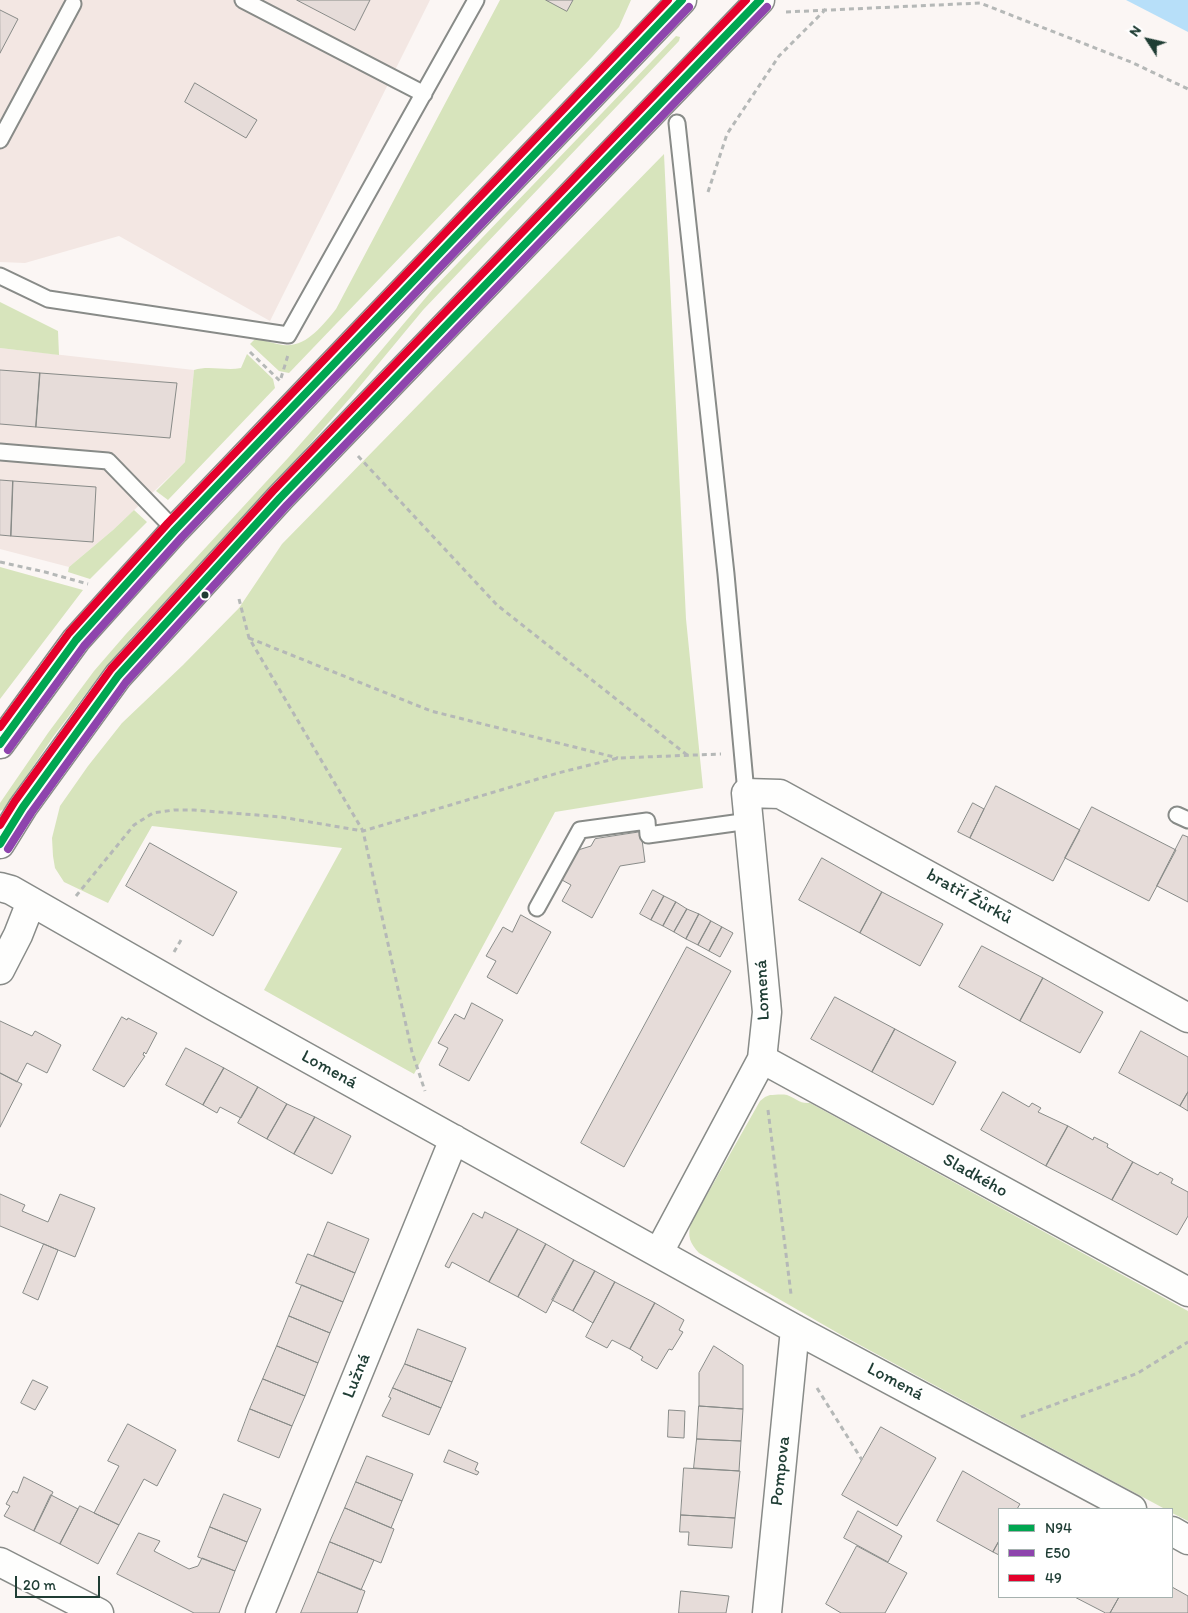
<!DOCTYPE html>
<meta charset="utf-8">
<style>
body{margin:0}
#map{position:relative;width:1188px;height:1613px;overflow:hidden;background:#fbf6f4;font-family:Itim,sans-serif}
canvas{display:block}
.legend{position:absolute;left:998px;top:1508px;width:175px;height:90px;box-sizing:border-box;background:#fff;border:1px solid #a5b1ae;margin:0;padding:6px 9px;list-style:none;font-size:15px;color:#1f3d34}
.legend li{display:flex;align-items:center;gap:10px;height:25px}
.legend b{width:25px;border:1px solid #a5b1ae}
.north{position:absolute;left:1123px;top:15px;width:50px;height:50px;-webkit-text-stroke:4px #fff;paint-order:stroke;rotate:305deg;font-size:14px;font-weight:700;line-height:20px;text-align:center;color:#1f3d34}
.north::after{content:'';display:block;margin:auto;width:18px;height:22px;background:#1f3d34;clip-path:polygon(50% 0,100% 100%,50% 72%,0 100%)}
.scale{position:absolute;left:15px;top:1576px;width:85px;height:22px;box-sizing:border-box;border:2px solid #1f3d34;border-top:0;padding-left:6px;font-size:15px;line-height:18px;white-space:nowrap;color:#1f3d34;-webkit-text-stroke:4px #fff;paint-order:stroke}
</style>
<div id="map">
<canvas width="1188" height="1613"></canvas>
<ul class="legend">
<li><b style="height:6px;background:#00a651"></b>N94</li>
<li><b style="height:6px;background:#8e44ad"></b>E50</li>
<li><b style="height:6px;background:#e4002b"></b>49</li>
</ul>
<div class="north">N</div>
<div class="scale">20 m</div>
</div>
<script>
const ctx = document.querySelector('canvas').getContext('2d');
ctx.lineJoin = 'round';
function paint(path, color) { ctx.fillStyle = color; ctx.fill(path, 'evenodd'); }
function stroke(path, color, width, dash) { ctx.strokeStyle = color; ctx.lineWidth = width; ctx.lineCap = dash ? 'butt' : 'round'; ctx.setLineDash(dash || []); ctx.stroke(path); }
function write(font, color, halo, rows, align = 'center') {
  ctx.font = font + ' Itim,sans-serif'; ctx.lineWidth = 4; ctx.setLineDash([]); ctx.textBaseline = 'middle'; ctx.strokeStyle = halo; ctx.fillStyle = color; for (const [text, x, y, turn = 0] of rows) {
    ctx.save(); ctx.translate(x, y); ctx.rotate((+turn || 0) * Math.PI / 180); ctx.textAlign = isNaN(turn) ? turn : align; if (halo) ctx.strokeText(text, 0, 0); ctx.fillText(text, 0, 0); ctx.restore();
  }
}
paint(new Path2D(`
 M0,0H430L270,321L119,236L25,263L0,262Z
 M0,348L194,370L185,462L113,530L69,567L0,549Z`), '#f3e7e3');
paint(new Path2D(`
 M500,0H631L619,27L592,57L289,373L279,371L250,344L256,338C265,340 274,344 283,345C306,348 323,325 336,309Z
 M676,36L680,37L679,41L423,310L351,397L294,462L131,638L100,675L53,737L4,809L0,811V803L48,733L94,671L126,634L288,458L346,392L433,289Z
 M664,154L686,619L703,788L555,812L414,1074L264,990L342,848L152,826L108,903L64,882L55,868L53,856L52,838L60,806L88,766L122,723L183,665L239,608L282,544Z
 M0,302L58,331L59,355L0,348Z
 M247,354L273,379L275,388L168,500L156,491L185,462L194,370C209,365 225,371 241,368Z
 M134,510L147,522L90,579L68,572L69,567L113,530Z
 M0,567L83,590L0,699Z
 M770,1095C775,1095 781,1094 787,1095C796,1098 799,1104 810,1103L1188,1311V1521L1172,1513V1509H1165L843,1336L699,1253C690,1243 687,1237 691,1223L760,1101L765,1097Z`), '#d7e4bc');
paint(new Path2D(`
 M1126,0H1188V32Z`), '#b7dff9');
const building = new Path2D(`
 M297,0H370L355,30Z
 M546,0H573L567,11Z
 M0,10L18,19L0,53Z
 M195,83L257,120L246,138L185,102Z
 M0,370L40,373L36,427L0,424Z
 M40,373L177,383L170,438L36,427Z
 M0,480L13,481L11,536L0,535Z
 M13,481L96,487L93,542L11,536Z
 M996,786L1080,830L1053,881L970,838Z
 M973,803L984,809L970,838L958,832Z
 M1092,807L1176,850L1149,901L1065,858Z
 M641,832L645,862L620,866L592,918L562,901L571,885L562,880L578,850L591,846L595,839Z
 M1183,835L1188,837V902L1157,886Z
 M150,843L237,892L213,936L126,886Z
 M822,858L882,892L860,933L799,900Z
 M653,890L664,896L651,920L640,914Z
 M882,892L943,924L920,966L860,933Z
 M664,896L676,902L663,926L651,920Z
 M676,902L687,909L674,932L663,926Z
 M687,909L699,914L686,939L674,932Z
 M699,914L711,921L698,945L686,939Z
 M521,915L551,932L517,994L487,977L496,961L486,956L503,927L512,932Z
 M711,921L722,927L709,951L698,945Z
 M722,927L733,933L720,957L709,951Z
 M982,946L1043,978L1020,1021L959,987Z
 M687,947L731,971L624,1167L581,1143Z
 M1043,978L1103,1012L1080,1053L1020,1021Z
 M835,997L895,1029L872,1072L811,1039Z
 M472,1003L503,1020L469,1081L439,1065L448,1048L438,1043L455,1014L464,1019Z
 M122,1017L127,1020L128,1018L157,1033L146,1054L144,1052L143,1055L145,1056L124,1087L93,1070Z
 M0,1021L32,1036L35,1031L61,1045L47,1073L27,1063L17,1082L0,1073Z
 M895,1029L956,1062L933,1105L872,1072Z
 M1141,1031L1188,1057V1092L1180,1106L1119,1073Z
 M186,1048L224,1068L203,1105L166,1085Z
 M224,1068L258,1087L241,1118L220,1107L217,1113L203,1105Z
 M0,1073L22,1084L0,1127Z
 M258,1087L287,1104L267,1139L238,1123Z
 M1003,1092L1029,1107L1032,1103L1041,1108L1038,1112L1068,1126L1046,1166L981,1130Z
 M1188,1092V1111L1180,1106Z
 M287,1104L315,1117L294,1154L267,1139Z
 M315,1117L351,1136L332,1174L294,1154Z
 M1068,1126L1093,1140L1094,1137L1108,1144L1107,1147L1133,1162L1112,1200L1046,1166Z
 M1133,1162L1158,1175L1160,1172L1173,1179L1171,1183L1188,1192V1216L1177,1235L1112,1200Z
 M0,1194L25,1205L22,1211L48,1222L60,1194L95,1208L75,1257L0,1226Z
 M485,1212L518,1229L489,1282L452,1262L449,1268L445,1266L473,1213L482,1218Z
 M328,1222L369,1239L355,1273L314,1256Z
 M518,1229L546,1244L518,1297L489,1282Z
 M44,1244L58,1250L38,1300L23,1293Z
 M546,1244L574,1260L546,1313L518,1297Z
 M308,1254L355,1273L343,1302L296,1283Z
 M574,1260L595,1271L573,1311L552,1300Z
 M595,1271L615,1282L593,1323L573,1311Z
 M615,1282L655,1303L630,1349L612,1340L607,1348L586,1337Z
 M302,1285L343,1302L330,1333L289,1316Z
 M655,1303L684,1320L679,1330L683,1332L672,1350L669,1349L657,1369L641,1360L643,1357L630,1349Z
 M289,1316L330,1333L318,1363L277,1346Z
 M418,1329L466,1348L452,1382L405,1364Z
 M277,1346L318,1363L305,1396L263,1379Z
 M714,1346L743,1365V1409L699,1406V1373Z
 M405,1364L452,1382L441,1408L393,1388Z
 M263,1379L305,1396L292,1426L250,1409Z
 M33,1380L48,1387L35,1410L21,1403Z
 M393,1388L441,1408L429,1435L382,1416L391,1398L389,1397Z
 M699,1406L743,1409L741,1441L697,1439Z
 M250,1409L292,1426L279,1458L238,1441Z
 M669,1410L685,1411L684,1438L668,1437Z
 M128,1424L176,1450L157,1486L144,1479L119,1525L94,1513L119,1466L108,1461Z
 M881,1427L936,1458L897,1526L842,1495Z
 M697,1439L741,1441L739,1471L694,1468Z
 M449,1450L478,1463L475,1470L479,1472L477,1475L444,1462Z
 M367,1456L413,1474L402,1501L356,1482Z
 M684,1468L740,1471L735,1518L681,1515Z
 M963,1471L1020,1504L1017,1509H999V1541L993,1552L937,1521Z
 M24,1477L53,1492L34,1531L4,1516L10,1506L6,1504L13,1491L17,1493Z
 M356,1482L402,1501L391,1528L345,1508Z
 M224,1494L261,1509L247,1542L210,1527Z
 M51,1495L78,1509L60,1544L34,1531Z
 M80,1506L119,1525L98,1564L60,1544Z
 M345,1508L394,1529L381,1563L330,1542Z
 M858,1511L902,1536L888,1562L844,1538Z
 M681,1515L735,1518L732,1548L688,1545L689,1532H680Z
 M210,1527L247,1542L235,1571L198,1557Z
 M139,1533L160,1541L154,1551L189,1569L198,1566L202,1558L235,1571L219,1613H194L117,1574Z
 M999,1541V1555L993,1552Z
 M330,1542L374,1560L361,1590L318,1572Z
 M857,1546L907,1573L885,1613H841L826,1604Z
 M318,1572L365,1591L357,1613H301Z
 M1172,1587L1188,1596V1613H1110L1119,1597H1172Z
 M681,1591L729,1596L726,1613H679Z
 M1075,1597H1119L1110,1613H1106Z`);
paint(building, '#e6dcd9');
stroke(building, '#888b88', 1);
const lane = new Path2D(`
 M243,0L424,94
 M677,123L726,574L746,793
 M0,140L73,4
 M0,276L48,299L288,335L476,0
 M0,452L108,461L175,530
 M1177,815L1188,820
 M537,908L580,830L647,821L648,835L749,821`);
const street = new Path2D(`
 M0,887L11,890L214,1006L795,1329L1132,1509
 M0,970L18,935L31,902
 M762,1059L1188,1292
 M659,1252L762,1059L767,1012L746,793L780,794L1188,1018
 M1172,1531L1188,1540
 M0,1562L99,1613
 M260,1613L454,1139
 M767,1613L795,1329`);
const secondary = new Path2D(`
 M0,744L76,640L175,530L682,0
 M0,844L23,807L118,676L280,498L760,0`);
stroke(lane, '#888b88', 19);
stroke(street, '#888b88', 31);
stroke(secondary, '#888b88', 31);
stroke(new Path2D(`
 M786,12L980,3L1131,62L1188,89
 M708,192L727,134L779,56L826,9
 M250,352L280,381
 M281,378L288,355
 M358,456L497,605L687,755
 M0,562L45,572L88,584
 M239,599L249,638L363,831L412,1052L425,1091
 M249,638L431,711L618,758
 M76,896L134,825L153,813L174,810H194L281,817L363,831L558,773L618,758L721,754
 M174,952L181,940
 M768,1110L791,1294
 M817,1388L862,1460
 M1021,1417L1138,1373L1188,1342`), '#b5b8b7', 3, [5, 4]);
stroke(lane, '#fefefd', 15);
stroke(street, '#fefefd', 28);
stroke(secondary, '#fefefd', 28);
stroke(new Path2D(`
 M0,744L76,640L175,530L682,0
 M0,844L23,807L118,676L280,498L760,0`), '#00a651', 8);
stroke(new Path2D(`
 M8,750L84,646L182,537L689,7
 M8,849L31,813L126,682L287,505L767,7`), '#8e44ad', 8);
stroke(new Path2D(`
 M0,727L69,633L168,523L668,0
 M0,825L15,801L111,669L273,491L746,0`), '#e4002b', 8);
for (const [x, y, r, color] of [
 [205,595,4.5,"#1f3d34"]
]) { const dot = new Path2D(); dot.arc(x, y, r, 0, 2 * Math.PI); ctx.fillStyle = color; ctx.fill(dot); stroke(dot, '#fff', 2); }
write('18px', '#1f3d34', '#fff', [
 ["bratří Žůrků",969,897,29],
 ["Lomená",763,990,-93],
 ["Lomená",329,1070,29],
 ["Sladkého",975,1176,29],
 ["Lužná",357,1376,-68],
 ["Lomená",895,1382,28],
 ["Pompova",781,1471,-84]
]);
</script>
